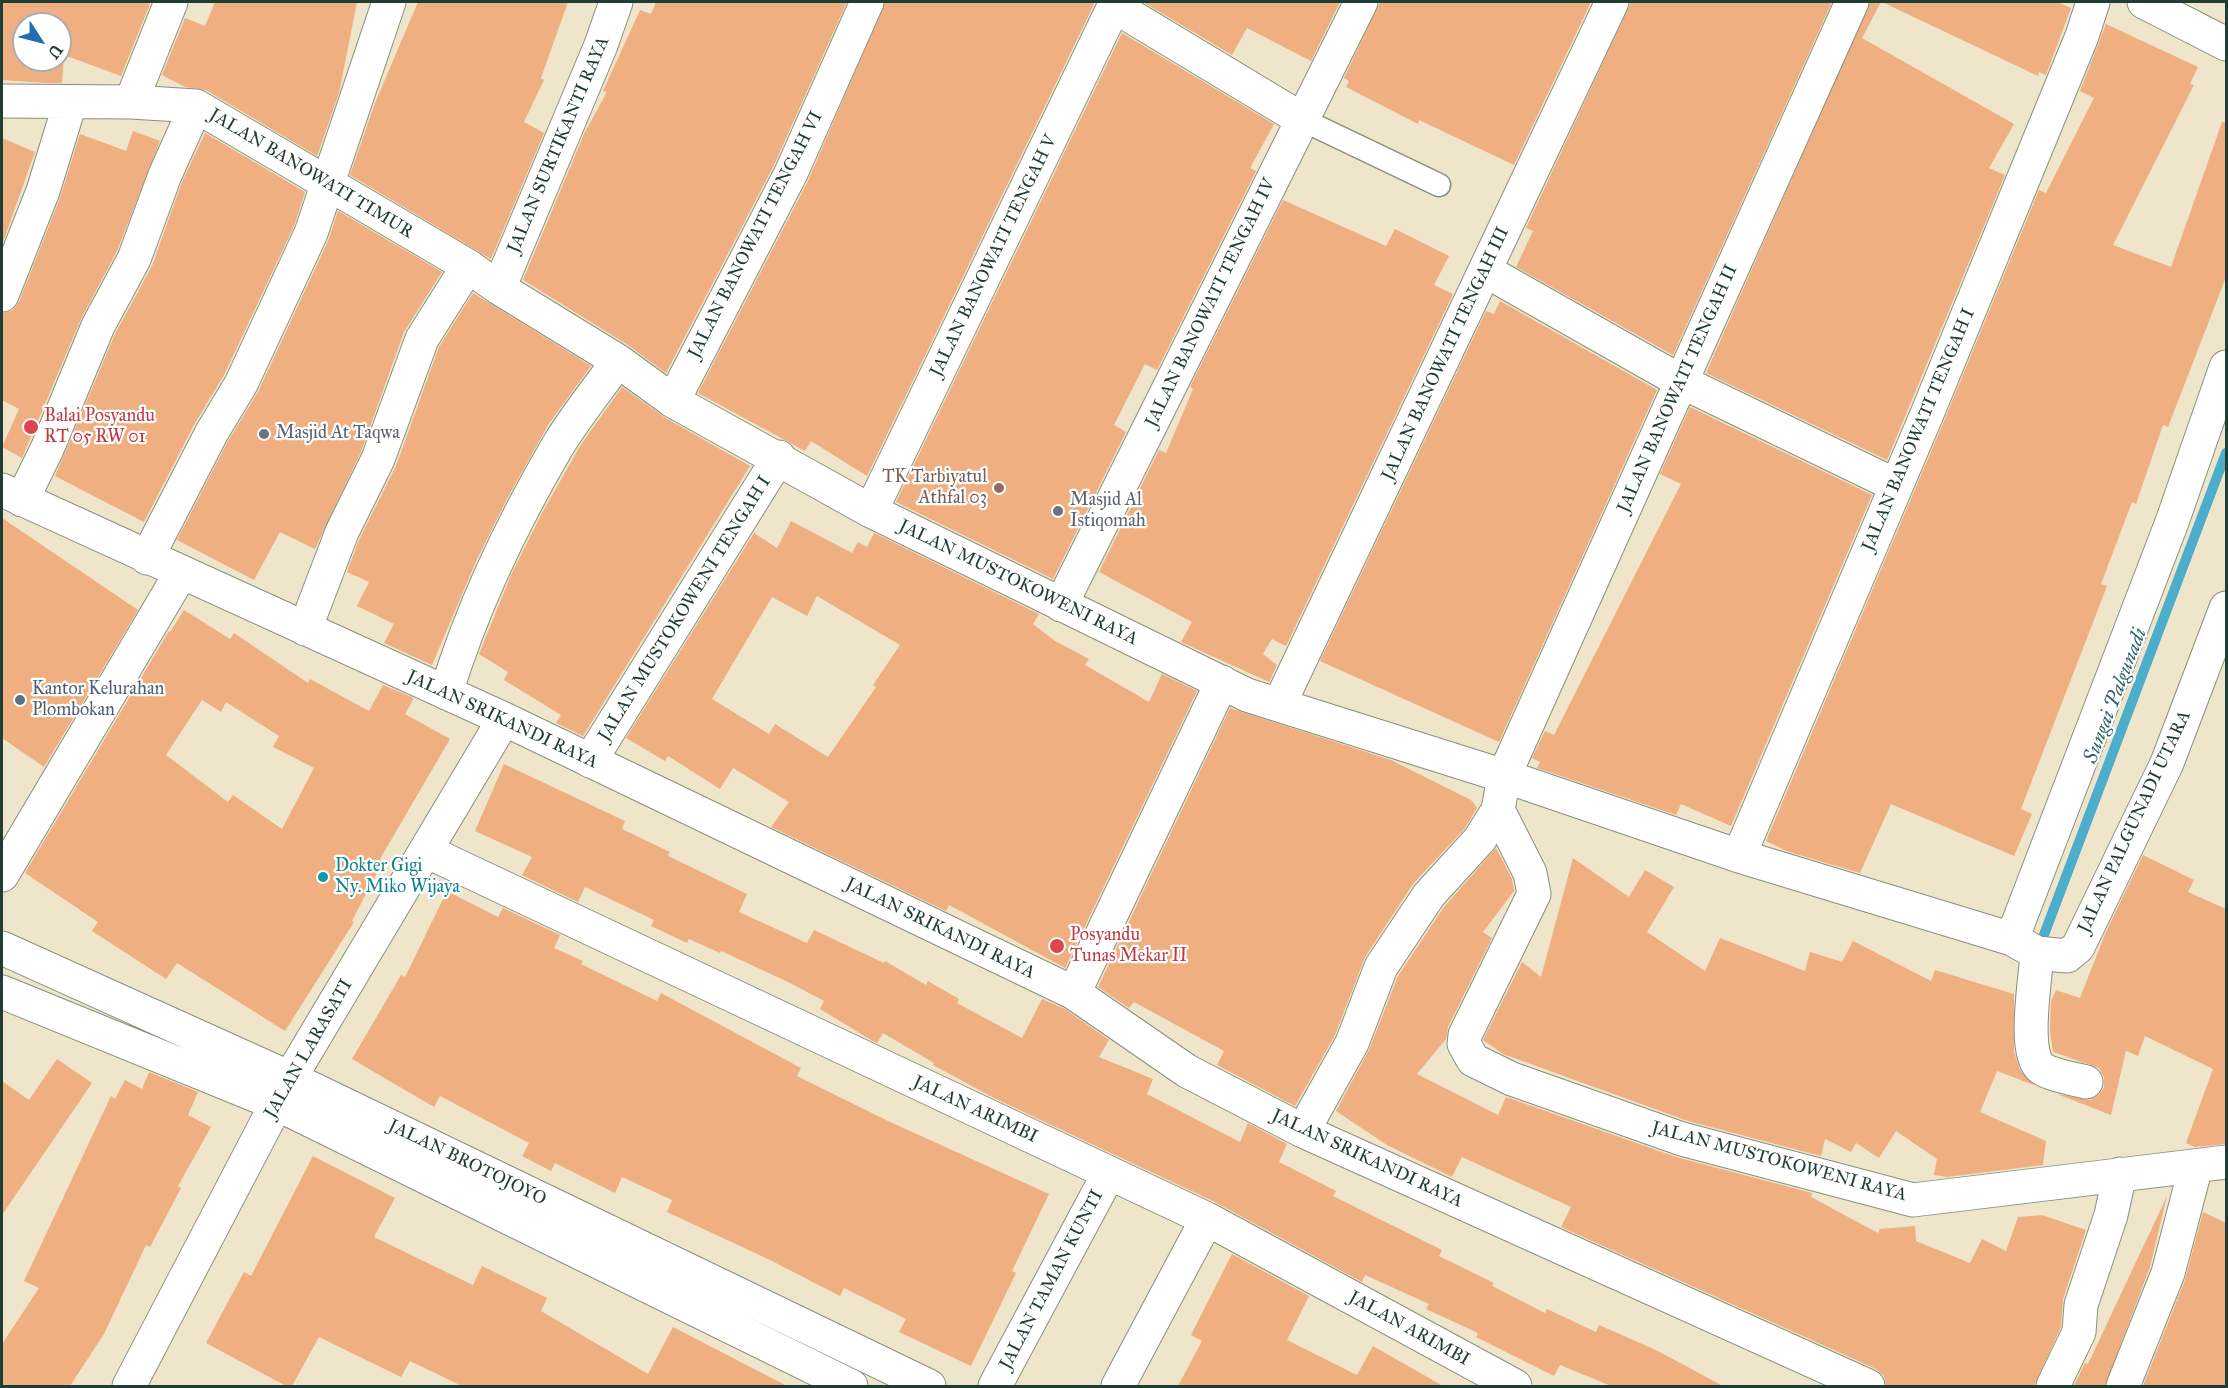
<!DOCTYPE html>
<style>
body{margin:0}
#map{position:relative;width:2228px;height:1388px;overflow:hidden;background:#efe5ca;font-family:"IM FELL Great Primer",serif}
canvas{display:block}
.frame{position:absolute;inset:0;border:3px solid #1f3d34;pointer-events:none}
.north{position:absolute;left:12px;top:12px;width:60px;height:60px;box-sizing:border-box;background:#fff;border:2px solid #a5b1ae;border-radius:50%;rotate:126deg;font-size:16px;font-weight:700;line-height:24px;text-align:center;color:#1f3d34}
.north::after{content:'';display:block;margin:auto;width:21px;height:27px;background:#1f6fb2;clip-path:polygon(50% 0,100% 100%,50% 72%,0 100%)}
</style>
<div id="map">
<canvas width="2228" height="1388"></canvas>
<div class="frame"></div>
<div class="north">U</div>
</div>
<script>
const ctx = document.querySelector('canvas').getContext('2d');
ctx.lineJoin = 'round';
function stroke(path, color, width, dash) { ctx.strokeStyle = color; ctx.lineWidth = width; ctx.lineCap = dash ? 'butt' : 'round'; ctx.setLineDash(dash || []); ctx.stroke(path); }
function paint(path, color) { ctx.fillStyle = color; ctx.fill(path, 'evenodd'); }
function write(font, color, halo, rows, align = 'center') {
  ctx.font = font + ' "IM FELL Great Primer",serif'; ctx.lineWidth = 4.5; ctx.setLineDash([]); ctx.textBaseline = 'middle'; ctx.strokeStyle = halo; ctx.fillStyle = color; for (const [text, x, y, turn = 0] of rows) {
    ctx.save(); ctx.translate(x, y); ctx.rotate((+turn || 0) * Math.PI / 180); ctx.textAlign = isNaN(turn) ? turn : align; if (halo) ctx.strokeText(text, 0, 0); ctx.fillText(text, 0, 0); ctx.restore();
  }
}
stroke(new Path2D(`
 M2039,948L2226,453`), '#4caecb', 10);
paint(new Path2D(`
 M2,2H144L150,4L121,76L64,55L62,83H47L2,80ZM24,24H60V60H24Z
 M215,2H357L339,93L317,156L206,90L185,87L162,75L185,18L205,26Z
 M418,2H568L541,78L544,80L524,122L544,133L491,259L350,175L375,103Z
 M656,2H847L774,165L666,373L628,345L523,280L585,132L607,92L603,91L640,10L651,14Z
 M885,2H1095L867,476L811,441L805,451L698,393L808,181Z
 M1143,2H1340L1311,61L1247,28L1232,55Z
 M1380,2H1591L1514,165L1419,120L1418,124L1346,87L1349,81L1344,78Z
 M1631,2H1832L1673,355L1516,267L1533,231L1526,228Z
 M1870,2H1881L1862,38L2014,124L1989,168L2005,175L1887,460L1706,373Z
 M1882,2H2057L2071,8L2046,75L2039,72L2038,76Z
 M2106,24L2198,67L2190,84L2194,85L2113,245L2171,267L2222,122H2226V277L2168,427L2163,425L2136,504L2132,502L2101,584L2107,586L2021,809L2032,814L2014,856L1891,804L1860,873L1789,852L1766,841L1944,421L2039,190L2046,193L2094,98L2080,91Z
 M1122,33L1274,124L1250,168L1256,171L1157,370L1145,364L1114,425L1126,432L1053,579L896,502Z
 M133,131L160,141L117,251L81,319L22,458L2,447L19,409L2,400V313L13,310L19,302L60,198L80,134L126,151Z
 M205,133L305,192L294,226L224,375L195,423L144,522L55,476L115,334L152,266L182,182Z
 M2,138L35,152L2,245Z
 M1283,200L1386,246L1395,229L1449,256L1434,285L1453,294L1286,646L1272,639L1263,654L1277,665L1269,682L1181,642L1192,622L1099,572L1159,450L1166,453L1193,389L1190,387Z
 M338,211L442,272L404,332L361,452L315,549L280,532L254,580L177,540L228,441L258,392L328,241Z
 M473,293L591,366L548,425L508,497L477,559L432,665L384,643L394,624L357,606L369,582L347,572L359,540L396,466L439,347Z
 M1500,301L1657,390L1499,742L1320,661L1486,311L1494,314Z
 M622,387L664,417L750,466L583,736L556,723L561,715L504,680L508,672L479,654L511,575L541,515L580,446Z
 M1690,407L1872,495L1731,826L1681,804L1676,815L1537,768L1540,762L1532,758L1545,731L1554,735L1681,484L1660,474Z
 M2,518L138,610L44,767L2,738Z
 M791,521L852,553L858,542L867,547L874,533L1039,614L1033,624L1055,641L1089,659L1085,665L1149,702L1162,674L1197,691L1065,968L949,905L946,911L771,827L789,802L733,768L720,789L668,756L665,761L626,738L754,533L777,548ZM817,596L900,645L873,685L876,687L828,757L775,724L769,734L712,699L772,597L807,616Z
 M184,610L230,639L234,633L308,683L310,679L369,711L383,685L414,698L405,714L450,739L380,859L383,861L352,921L354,922L285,1031L177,963L166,979L92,931L98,922L25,873L169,631L170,632ZM202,700L221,712L226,702L279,736L273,747L314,768L282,829L233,795L228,802L166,755Z
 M1230,708L1391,760L1471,800L1477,808L1465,828L1413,884L1365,957L1335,1035L1295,1106L1217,1065L1224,1051L1134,1002L1129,1008L1098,987Z
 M504,764L625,821L622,829L670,852L668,856L747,894L739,912L807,943L814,930L884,963L885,961L926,985L928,981L959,999L957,1003L1022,1038L1042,999L1065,1009L1109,1040L1099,1057L1153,1079L1147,1094L1240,1142L1248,1123L1287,1144L1279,1162L1336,1191L1333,1196L1442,1250L1439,1256L1494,1283L1492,1286L1545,1313L1547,1309L1596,1332L1599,1325L1656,1350L1723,1386H1611L1560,1365L1554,1376L1476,1337L1478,1333L1426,1309L1429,1304L1365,1275L1362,1282L1215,1202L994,1098L933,1065L934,1063L883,1033L877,1043L871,1040L820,1009L824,1001L788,982L721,951L720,953L689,939L687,943L651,926L654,920L585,887L578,902L522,875L532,857L475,831Z
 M1496,848L1512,879L1514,891L1483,932L1492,938L1448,1027L1446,1039L1417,1074L1498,1115L1506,1097L1676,1157L1812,1193L1811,1197L1878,1233L1880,1229L1915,1226L1916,1241L1970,1263L1982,1239L2006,1251L2018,1217L2042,1215L2086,1230L2063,1299L2061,1327L2034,1386H1886L1884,1376L1876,1369L1561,1227L1571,1207L1462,1157L1452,1177L1387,1145L1336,1111L1369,1050L1398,976L1444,907Z
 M2143,855L2194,880L2188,892L2226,909V1144L2195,1147L2186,1143L2213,1069L2145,1036L2138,1056L2126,1051L2111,1115L2057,1094L2091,1100L2099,1095L2104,1087V1077L2099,1068L2053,1052L2050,1031L2051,1001L2056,990L2080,998L2105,934Z
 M1573,858L1629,897L1645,870L1674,887L1647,932L1705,971L1720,938L1805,971L1810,952L1842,962L1853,941L1931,981L1935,970L2014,994V1052L2020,1070L2034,1085L1997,1071L1980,1112L2046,1141L2043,1165L1947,1177L1934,1175L1937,1159L1896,1131L1879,1158L1856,1143L1851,1152L1825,1139L1821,1156L1688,1121L1503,1054L1483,1040L1522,962L1541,977Z
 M447,891L498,917L503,908L560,935L554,948L583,961L581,964L657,1001L661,993L801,1068L797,1076L888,1121L1049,1194L1012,1271L1016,1273L971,1366L899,1332L906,1319L844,1288L840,1296L770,1260L667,1212L672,1200L622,1177L615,1193L555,1163L551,1171L522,1156L529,1143L440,1096L434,1107L352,1059L401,975L405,977Z
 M57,1059L92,1083L2,1215V1081L29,1100Z
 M149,1072L198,1092L188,1115L211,1127L178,1186L181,1188L150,1247L146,1245L104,1334L70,1386H2V1344L39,1288L24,1281L111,1096L115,1099L125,1080L142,1089Z
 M313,1156L395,1198L374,1237L473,1285L482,1266L547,1298L541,1311L648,1374L673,1327L787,1386H462L410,1361L401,1377L319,1337L292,1386H286L206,1343L244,1272L251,1276Z
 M2167,1196L2150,1267L2105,1386H2074L2085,1363L2088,1364Z
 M2203,1212L2226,1223V1386H2143L2185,1280Z
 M1232,1254L1309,1296L1287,1340L1357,1375L1373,1346L1443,1386H1178L1202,1341L1191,1335Z`), '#efaf80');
const service = new Path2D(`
 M1303,120L1439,185`);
const minor = new Path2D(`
 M1852,2L1504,776L1498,810L1530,873L1534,894L1465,1035L1464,1044L1473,1060L1512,1079L1682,1139L1913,1200L2226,1162
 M2144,2L2226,44
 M1114,6L1303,120
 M2,101L131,102L196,106L468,266L499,288L618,361L673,401L871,511L1247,695L1504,776L1739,856L2012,939L2037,953L2067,956L2078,947L2167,763L2226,608
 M131,102L171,2
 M1486,271L1682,382L1895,485
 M499,288L601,45L616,2
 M2,295L43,191L70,103
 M673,401L791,173L867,2
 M2,490L504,719L1074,993L1187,1071L1303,1131L1868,1386
 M22,500L47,449L98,326L134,259L165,175L196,106
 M871,511L1116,2
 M147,558L212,432L241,384L311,233L389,2
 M1061,605L1361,2
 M305,629L342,532L378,459L422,339L468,266
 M446,693C472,608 512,524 557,447C575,417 598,389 618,361
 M1279,705L1612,2
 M590,761L779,457
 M426,851L1207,1219L1515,1386
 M1739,856L1927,414L2082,36L2093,2
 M2,875L181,573
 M2012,939L2172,522L2226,367
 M2,948L290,1078L929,1386
 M2037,953C2036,976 2022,1054 2041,1068C2050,1075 2075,1079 2086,1082
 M2,992L277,1104L851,1386
 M1074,993L1222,682
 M1303,1131L1352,1043L1381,967L1429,895L1480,839L1498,810
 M129,1386L290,1078L504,719
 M995,1386L1109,1173
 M1118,1386L1207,1219
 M2053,1386L2079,1332L2081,1305L2111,1215L2120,1174
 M2123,1386L2168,1273L2196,1166`);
stroke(service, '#87917f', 25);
stroke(minor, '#87917f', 35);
stroke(service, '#fff', 22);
stroke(minor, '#fff', 33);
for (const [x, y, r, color] of [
 [31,427,8,"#e0444e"],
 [264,434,6,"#6b7280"],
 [999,488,6,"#8d6e63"],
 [1058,511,6,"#6b7280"],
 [20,700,6,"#5c6f8a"],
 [323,877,6,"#0f9aa8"],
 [1057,946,8,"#e0444e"]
]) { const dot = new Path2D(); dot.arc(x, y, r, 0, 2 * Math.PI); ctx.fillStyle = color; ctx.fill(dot); stroke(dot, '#fff', 2); }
write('18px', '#1f3d34', '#fff', [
 ["JALAN SURTIKANTI RAYA",559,145,-67],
 ["JALAN BANOWATI TIMUR",311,174,31],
 ["JALAN BANOWATI TENGAH VI",756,235,-63],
 ["JALAN BANOWATI TENGAH V",994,256,-64],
 ["JALAN BANOWATI TENGAH IV",1211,303,-64],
 ["JALAN BANOWATI TENGAH III",1446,354,-65],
 ["JALAN BANOWATI TENGAH II",1678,389,-66],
 ["JALAN BANOWATI TENGAH I",1919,430,-67],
 ["JALAN MUSTOKOWENI RAYA",1018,583,26],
 ["JALAN MUSTOKOWENI TENGAH I",685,609,-58],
 ["JALAN SRIKANDI RAYA",502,720,25],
 ["JALAN PALGUNADI UTARA",2135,822,-65],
 ["JALAN SRIKANDI RAYA",940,929,26],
 ["JALAN LARASATI",309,1049,-60],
 ["JALAN ARIMBI",975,1110,25],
 ["JALAN SRIKANDI RAYA",1367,1159,25],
 ["JALAN MUSTOKOWENI RAYA",1779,1162,15],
 ["JALAN BROTOJOYO",467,1163,26],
 ["JALAN TAMAN KUNTI",1052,1280,-62],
 ["JALAN ARIMBI",1409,1329,29]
]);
write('18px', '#be3a42', '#fff', [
 ["Balai Posyandu",44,417],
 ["RT 05 RW 01",44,438],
 ["Posyandu",1070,936],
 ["Tunas Mekar II",1070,957]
], 'left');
write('18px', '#5b616d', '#fff', [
 ["Masjid At Taqwa",276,434],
 ["Masjid Al",1070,501],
 ["Istiqomah",1070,522]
], 'left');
write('18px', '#785e54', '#fff', [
 ["TK Tarbiyatul",987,478],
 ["Athfal 03",987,499]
], 'right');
write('18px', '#4e5e75', '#fff', [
 ["Kantor Kelurahan",32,690],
 ["Plombokan",32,711]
], 'left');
write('18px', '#0d838f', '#fff', [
 ["Dokter Gigi",335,867],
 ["Ny. Miko Wijaya",335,888]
], 'left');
write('italic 20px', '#2f6569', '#fff', [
 ["Sungai Palgunadi",2116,696,-69]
]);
</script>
